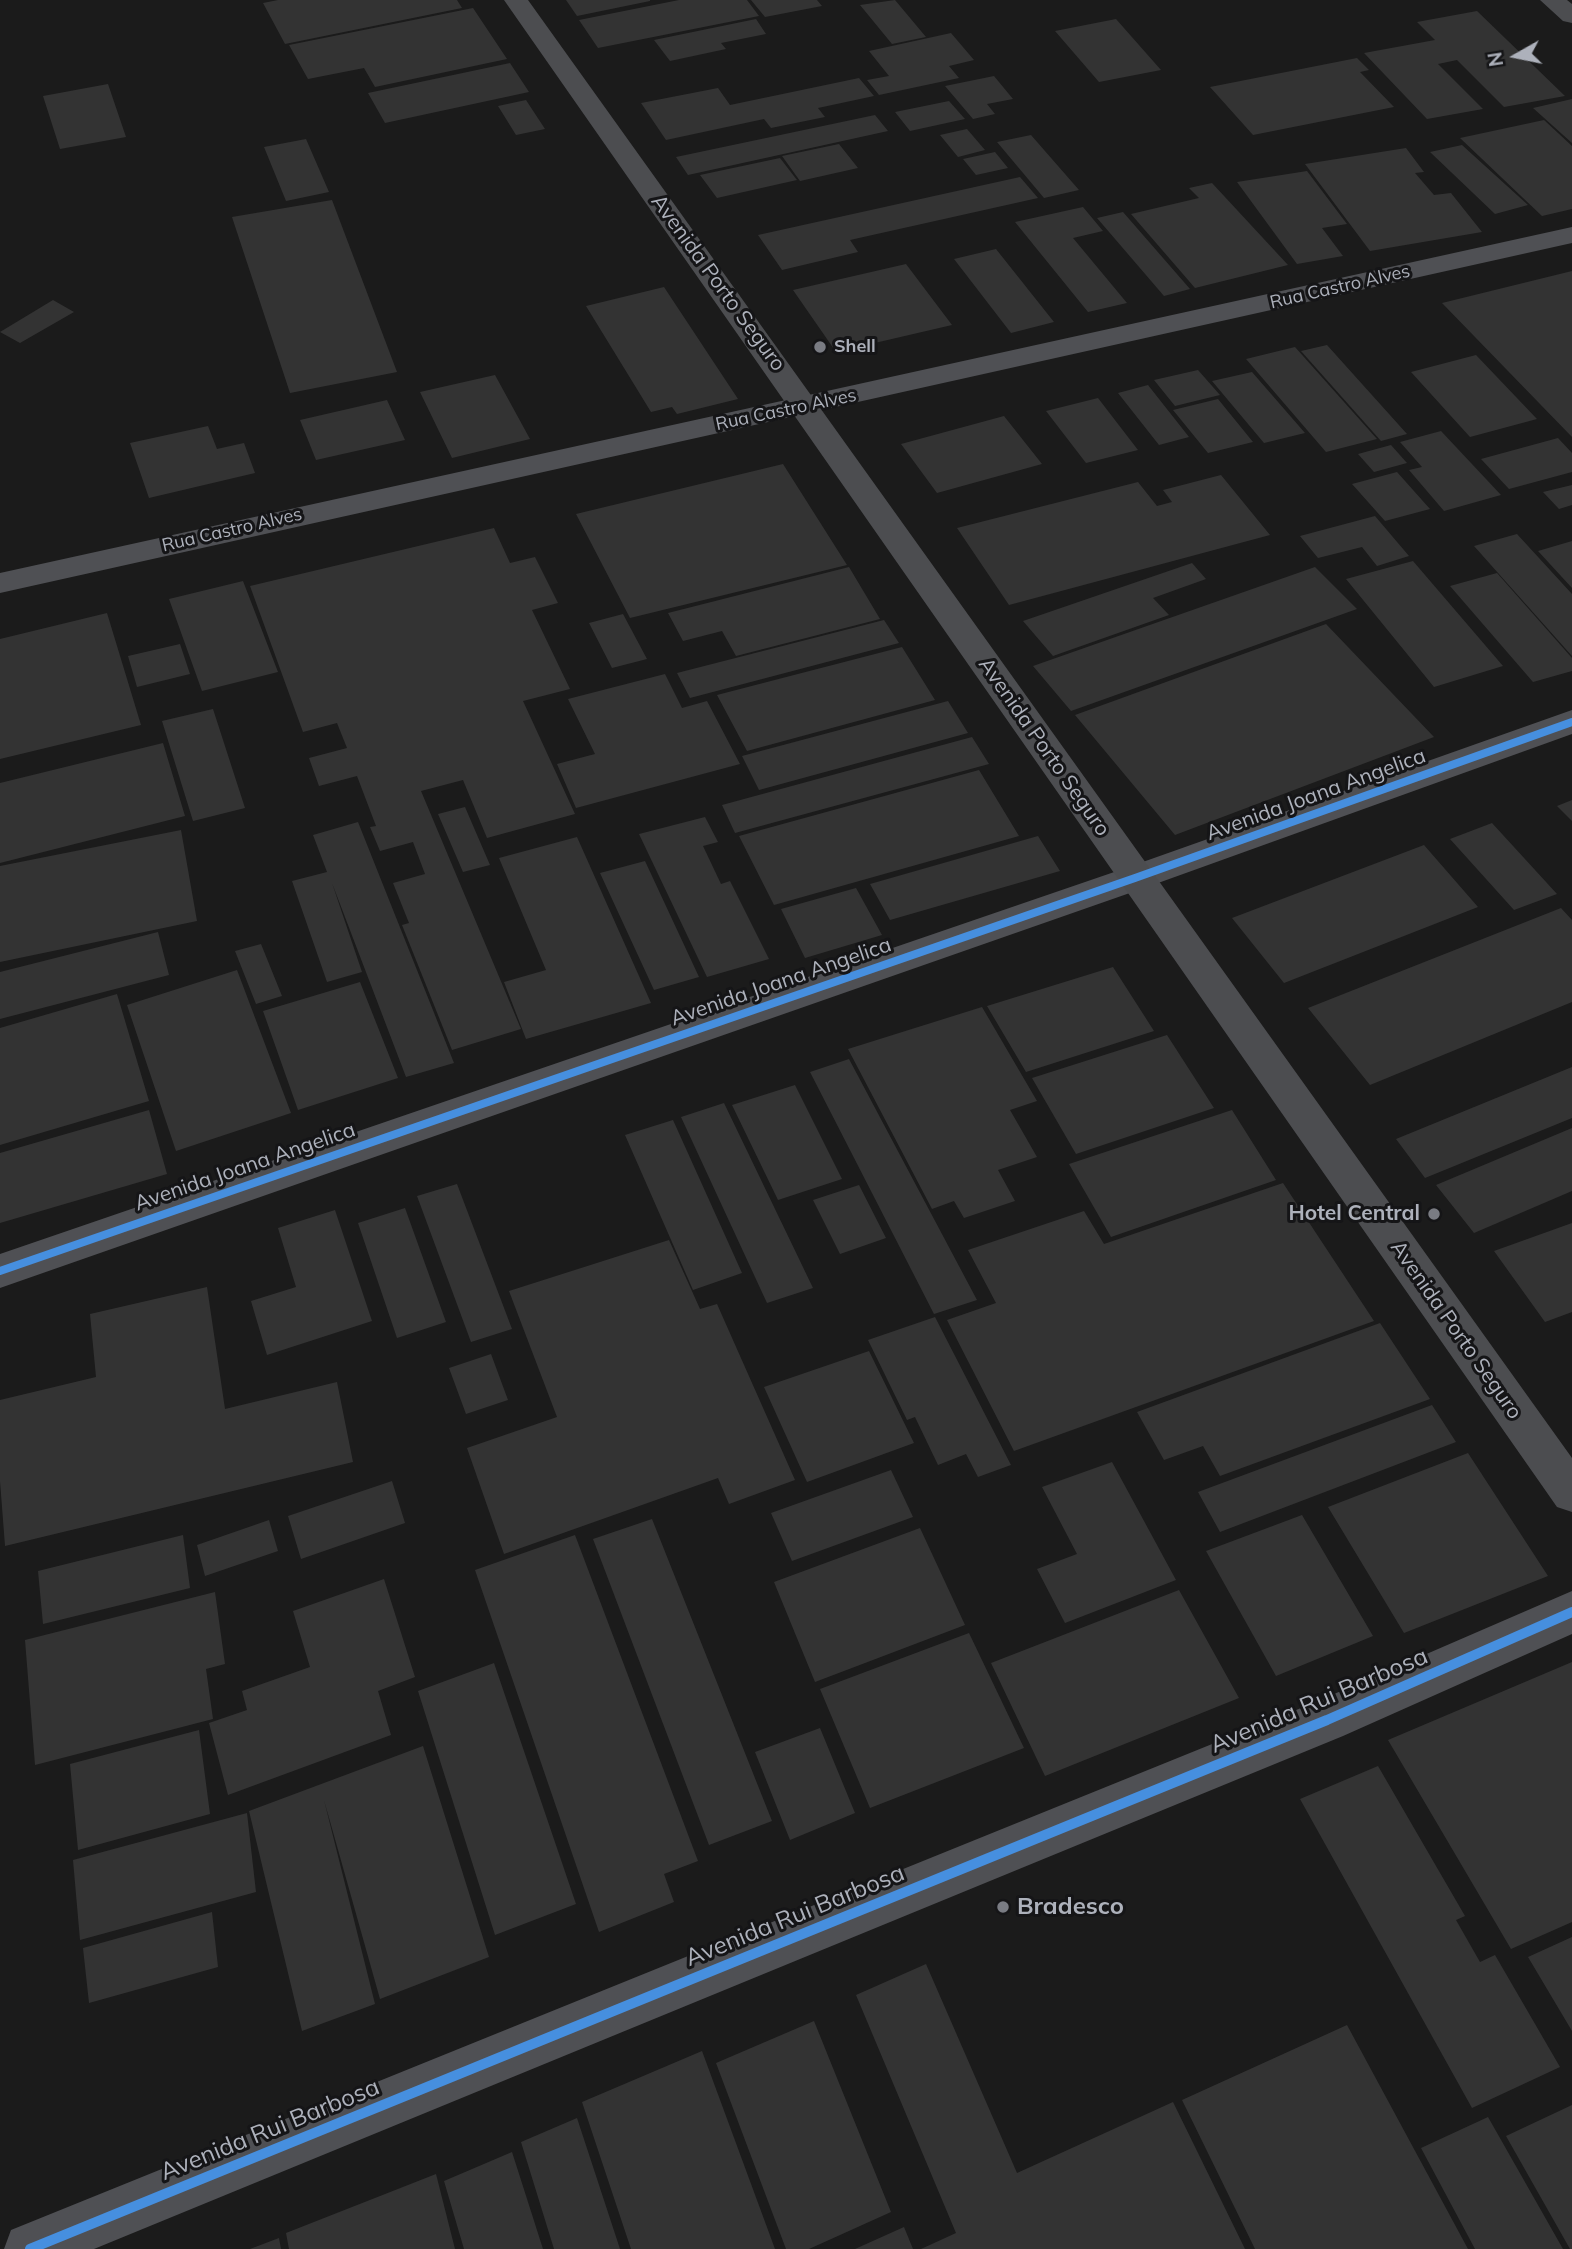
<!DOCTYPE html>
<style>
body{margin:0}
#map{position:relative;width:1572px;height:2249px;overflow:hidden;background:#1b1b1b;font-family:Mulish,sans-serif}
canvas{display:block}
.north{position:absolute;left:1481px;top:21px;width:70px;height:70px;-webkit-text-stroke:5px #151517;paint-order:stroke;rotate:261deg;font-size:19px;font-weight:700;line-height:28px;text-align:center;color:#adb1bb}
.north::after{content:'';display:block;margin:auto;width:24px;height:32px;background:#adb1bb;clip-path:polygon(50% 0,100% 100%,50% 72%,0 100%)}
</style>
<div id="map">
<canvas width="1572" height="2249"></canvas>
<div class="north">N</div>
</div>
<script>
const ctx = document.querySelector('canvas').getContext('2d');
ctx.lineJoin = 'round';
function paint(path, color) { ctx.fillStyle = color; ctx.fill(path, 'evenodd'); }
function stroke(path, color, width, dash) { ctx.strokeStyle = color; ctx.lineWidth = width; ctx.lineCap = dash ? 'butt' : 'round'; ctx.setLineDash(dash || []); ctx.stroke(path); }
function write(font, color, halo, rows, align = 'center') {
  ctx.font = font + ' Mulish,sans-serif'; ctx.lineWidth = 6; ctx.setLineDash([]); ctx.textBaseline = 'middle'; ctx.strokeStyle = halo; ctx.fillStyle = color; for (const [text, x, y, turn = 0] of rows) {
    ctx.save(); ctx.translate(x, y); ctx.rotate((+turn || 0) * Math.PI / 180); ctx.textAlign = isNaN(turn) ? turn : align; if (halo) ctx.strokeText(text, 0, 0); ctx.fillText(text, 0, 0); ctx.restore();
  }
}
paint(new Path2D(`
 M278,0H457L462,8L285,44L263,3Z
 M566,0H650V1L577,16Z
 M679,0H747L759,16L598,48L579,20Z
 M751,0H817L822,6L765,17Z
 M895,0L926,37L892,44L860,5Z
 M473,8L507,59L375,87L364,68L308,79L289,45Z
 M1477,11L1565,96L1504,107L1457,60L1438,64L1483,109L1427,119L1364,53L1435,40L1417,22Z
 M756,19L766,34L721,43L726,49L670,61L654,40Z
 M1116,19L1161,70L1099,82L1055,31Z
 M951,33L974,60L949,66L959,78L879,95L867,80L889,76L869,51Z
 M1357,58L1369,70L1360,72L1394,107L1253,135L1210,87Z
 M510,63L529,92L385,123L368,93Z
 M994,76L1013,99L987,104L995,114L973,119L945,86Z
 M859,78L874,96L818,108L825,117L771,128L764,119L666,140L641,103L718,88L730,105Z
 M108,84L126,137L60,149L43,96Z
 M1572,99V143L1533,108Z
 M526,100L545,129L516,135L498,106Z
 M949,101L965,119L910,131L895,112Z
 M875,115L888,131L688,175L676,157Z
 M1544,120L1572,146V209L1542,216L1460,138Z
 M967,129L985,150L958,157L940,135Z
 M1031,135L1079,190L1044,198L997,142Z
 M306,139L329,192L286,201L264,147Z
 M839,144L858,168L800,181L782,156Z
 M1462,145L1528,205L1495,214L1430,152Z
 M1406,148L1424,172L1415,173L1434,195L1451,193L1482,232L1370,251L1305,164Z
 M995,152L1008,168L976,175L963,159Z
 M780,158L797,180L717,198L700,175Z
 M1307,171L1347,224L1322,228L1343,256L1297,264L1237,182Z
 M1020,177L1038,198L850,240L858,252L782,270L758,235Z
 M1212,183L1288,265L1195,288L1131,214L1199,198L1189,188Z
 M332,200L397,372L290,393L232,217Z
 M1083,207L1103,231L1073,238L1127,303L1088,312L1015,222Z
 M1123,212L1190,289L1164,296L1097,218Z
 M996,249L1054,322L1011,333L954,259Z
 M906,264L952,325L836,352L793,290Z
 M1572,271V437L1442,303Z
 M664,287L738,399L677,414L672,407L651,412L586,306Z
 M53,300L74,312L20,343L0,332Z
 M1327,345L1407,434L1381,441L1301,351Z
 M1295,347L1377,439L1326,452L1246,359Z
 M1476,355L1537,419L1470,437L1411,372Z
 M1198,370L1220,395L1175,406L1154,380Z
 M1252,372L1305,433L1264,443L1212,381Z
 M495,375L530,439L452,458L420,392Z
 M1148,385L1189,437L1159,445L1118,393Z
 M1098,398L1138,450L1086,463L1046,411Z
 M1218,399L1253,442L1208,453L1173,410Z
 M387,400L405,440L316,460L300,420Z
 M1004,416L1042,464L937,493L901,444Z
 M208,426L217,449L244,443L255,473L149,498L130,443Z
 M1441,431L1501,495L1444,511L1409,470L1422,467L1400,442Z
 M1558,438L1572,453V472L1509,489L1481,459Z
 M1391,445L1407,463L1374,472L1358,454Z
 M783,464L847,565L630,618L576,514Z
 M1397,472L1430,509L1385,521L1352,484Z
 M1221,475L1270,535L1009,605L957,528L1138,482L1157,506L1172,502L1163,490Z
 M1572,485V505L1559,509L1543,492Z
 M1375,516L1409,556L1377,566L1362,547L1318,558L1300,536Z
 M494,528L510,563L535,557L558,603L532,610L570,689L523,701L575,814L487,838L463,780L421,791L521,1029L452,1050L402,925L409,923L393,883L425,874L413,842L380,851L370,827L376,826L357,776L319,786L309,758L347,748L337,723L303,732L250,586Z
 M1517,534L1572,594V656L1474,546Z
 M1572,541V588L1538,551Z
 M1413,561L1503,666L1434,687L1346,579Z
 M1192,563L1206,579L1153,598L1169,615L1053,656L1023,621Z
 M849,567L880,619L736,656L722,631L683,641L668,613Z
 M1315,567L1357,609L1071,711L1033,666Z
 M1497,573L1572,658V671L1533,682L1450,586Z
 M243,581L278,672L202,691L169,599Z
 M107,613L141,725L0,759V639Z
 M623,614L647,659L612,668L589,623Z
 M884,620L899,643L690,698L677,673Z
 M1326,624L1434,737L1175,835L1075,715Z
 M180,644L190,674L137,687L128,656Z
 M902,647L935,700L747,751L717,695Z
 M665,674L682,708L707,701L740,764L576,808L557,764L595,754L568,699Z
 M948,701L968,733L759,790L742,756Z
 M213,709L245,808L193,821L162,721Z
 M972,737L989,764L735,833L722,805Z
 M163,743L185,816L0,863V783Z
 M979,770L1019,836L774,905L739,836Z
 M1572,800V821L1557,806Z
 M465,807L490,865L463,872L438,814Z
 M705,817L718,842L703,846L721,884L730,881L769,959L707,977L639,834Z
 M358,822L454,1063L406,1077L332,883L362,972L327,982L292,881L327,872L313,835Z
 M1492,823L1557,894L1514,910L1450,839Z
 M181,830L197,921L0,962V866Z
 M1038,836L1060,871L890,920L870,884Z
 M577,837L651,1003L526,1039L504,982L546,970L499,858Z
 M1424,845L1478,907L1284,983L1232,918Z
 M645,861L699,977L654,990L600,873Z
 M856,888L882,935L805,958L781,909Z
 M1561,908L1572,920V1002L1370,1085L1308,1008Z
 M158,932L169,975L0,1019V972Z
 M261,944L282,996L256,1004L235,951Z
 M1113,967L1154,1031L1026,1072L987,1006Z
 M237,970L291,1113L176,1151L127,1005Z
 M360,982L398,1078L298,1110L263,1011Z
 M117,994L149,1101L0,1145V1028Z
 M982,1007L1037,1101L1010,1110L1037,1157L998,1170L1015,1201L964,1218L954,1201L932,1209L848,1049Z
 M1167,1035L1214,1108L1076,1154L1032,1078Z
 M849,1059L977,1300L934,1314L810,1072Z
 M1572,1067V1118L1425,1178L1396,1139Z
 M795,1085L842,1179L778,1200L732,1105Z
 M724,1103L813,1288L767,1303L681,1117Z
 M149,1110L167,1174L0,1223V1153Z
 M1232,1110L1276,1180L1111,1237L1069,1164Z
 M673,1120L742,1273L693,1290L625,1135Z
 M1572,1128V1191L1474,1233L1436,1185Z
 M1283,1183L1374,1321L1014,1451L947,1320L996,1303L968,1250L1084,1211L1104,1244Z
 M457,1184L512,1329L471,1342L417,1196Z
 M859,1185L886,1238L840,1254L813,1200Z
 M405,1208L446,1322L397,1338L358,1223Z
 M335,1210L372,1321L267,1355L251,1301L296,1287L278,1228Z
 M1572,1223V1312L1545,1322L1494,1251Z
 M669,1240L700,1309L717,1304L795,1480L729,1504L718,1478L504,1554L467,1448L557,1417L509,1291Z
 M207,1287L225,1409L337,1382L353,1462L5,1546L0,1481V1400L96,1377L90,1314Z
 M935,1317L1011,1465L978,1477L966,1454L938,1465L915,1417L907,1420L868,1340Z
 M1380,1323L1430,1399L1220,1476L1203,1446L1164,1460L1137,1412Z
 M869,1351L914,1443L807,1482L764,1387Z
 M491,1354L508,1400L466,1414L449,1368Z
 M1432,1405L1456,1442L1220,1532L1198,1492Z
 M1468,1453L1548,1576L1404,1633L1328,1507Z
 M1112,1462L1176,1580L1065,1623L1037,1569L1077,1554L1042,1487Z
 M891,1470L913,1517L792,1561L771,1513Z
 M392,1481L405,1523L301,1559L288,1516Z
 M1302,1515L1373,1636L1276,1676L1206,1551Z
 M652,1519L772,1821L709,1845L593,1539Z
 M269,1520L278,1551L205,1576L197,1545Z
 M920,1528L965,1625L815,1682L774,1582Z
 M183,1535L190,1588L43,1624L38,1571Z
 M575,1535L698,1861L664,1874L674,1902L599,1932L475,1570Z
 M384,1579L415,1677L378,1691L391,1735L228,1795L209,1723L247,1710L242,1691L310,1667L293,1611Z
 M1179,1590L1239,1698L1045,1776L991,1663Z
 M215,1592L225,1664L206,1669L213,1719L35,1765L25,1640Z
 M969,1633L1024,1748L870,1808L820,1689Z
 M1572,1662V1922L1511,1949L1388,1740Z
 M494,1663L576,1904L495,1935L418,1691Z
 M820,1728L855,1813L790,1840L755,1752Z
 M199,1730L210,1814L78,1850L70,1764Z
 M423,1746L489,1957L380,1999L324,1800L375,2004L302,2031L249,1811Z
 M1378,1766L1465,1916L1456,1920L1480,1962L1495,1955L1560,2067L1472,2108L1300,1799Z
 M247,1813L256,1892L80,1940L73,1860Z
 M212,1912L218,1967L89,2003L83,1948Z
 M1572,1937V2031L1528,1957Z
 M926,1964L1017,2173L1173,2102L1245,2249H921L956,2233L856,1995Z
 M814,2021L891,2212L809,2249H786L716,2063Z
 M1347,2025L1468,2249H1255L1182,2100Z
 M702,2051L775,2249H631L582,2102Z
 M1572,2105V2249H1570L1506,2136Z
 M1488,2117L1563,2249H1475L1421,2148Z
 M577,2118L620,2249H554L521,2142Z
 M512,2152L543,2249H464L444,2181Z
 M436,2174L455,2249H289L286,2233Z
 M904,2227L913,2249H855Z
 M279,2238L281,2249H250Z`), '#333');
paint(new Path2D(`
 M1572,227V243L0,593V573Z
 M1572,710V734L1147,887L0,1288V1254L1123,869Z
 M1572,1591V1634L1343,1736L94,2249H4L11,2230L1311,1704Z`), '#4f5054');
paint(new Path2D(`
 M504,0H528L1572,1458V1512L1557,1507Z
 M1540,0H1567L1572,4V23L1563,21Z`), '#4c4d50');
stroke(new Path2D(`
 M0,1271L1135,878L1572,722`), '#468fdf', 8);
stroke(new Path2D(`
 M30,2249L1327,1720L1572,1612`), '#468fdf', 10);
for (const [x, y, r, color] of [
 [820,347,7,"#7a7c83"],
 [1434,1214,7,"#7a7c83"],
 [1003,1907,7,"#7a7c83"]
]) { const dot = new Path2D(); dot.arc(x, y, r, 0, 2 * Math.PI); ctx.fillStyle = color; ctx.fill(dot); stroke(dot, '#151517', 2.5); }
write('18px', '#adb1bb', '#151517', [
 ["Rua Castro Alves",1340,287,-13],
 ["Rua Castro Alves",786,410,-12],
 ["Rua Castro Alves",232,530,-13]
]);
write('bold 18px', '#adb1bb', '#151517', [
 ["Shell",834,347]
], 'left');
write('21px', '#adb1bb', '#151517', [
 ["Avenida Porto Seguro",718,283,54],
 ["Avenida Porto Seguro",1044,747,55],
 ["Avenida Joana Angelica",1316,795,-20],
 ["Avenida Joana Angelica",781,982,-19],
 ["Avenida Joana Angelica",245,1167,-19],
 ["Avenida Porto Seguro",1456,1330,55]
]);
write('bold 21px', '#adb1bb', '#151517', [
 ["Hotel Central",1420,1214]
], 'right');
write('24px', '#adb1bb', '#151517', [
 ["Avenida Rui Barbosa",1319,1701,-23],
 ["Avenida Rui Barbosa",795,1916,-22],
 ["Avenida Rui Barbosa",270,2130,-22]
]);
write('bold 24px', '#adb1bb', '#151517', [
 ["Bradesco",1017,1907]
], 'left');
</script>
